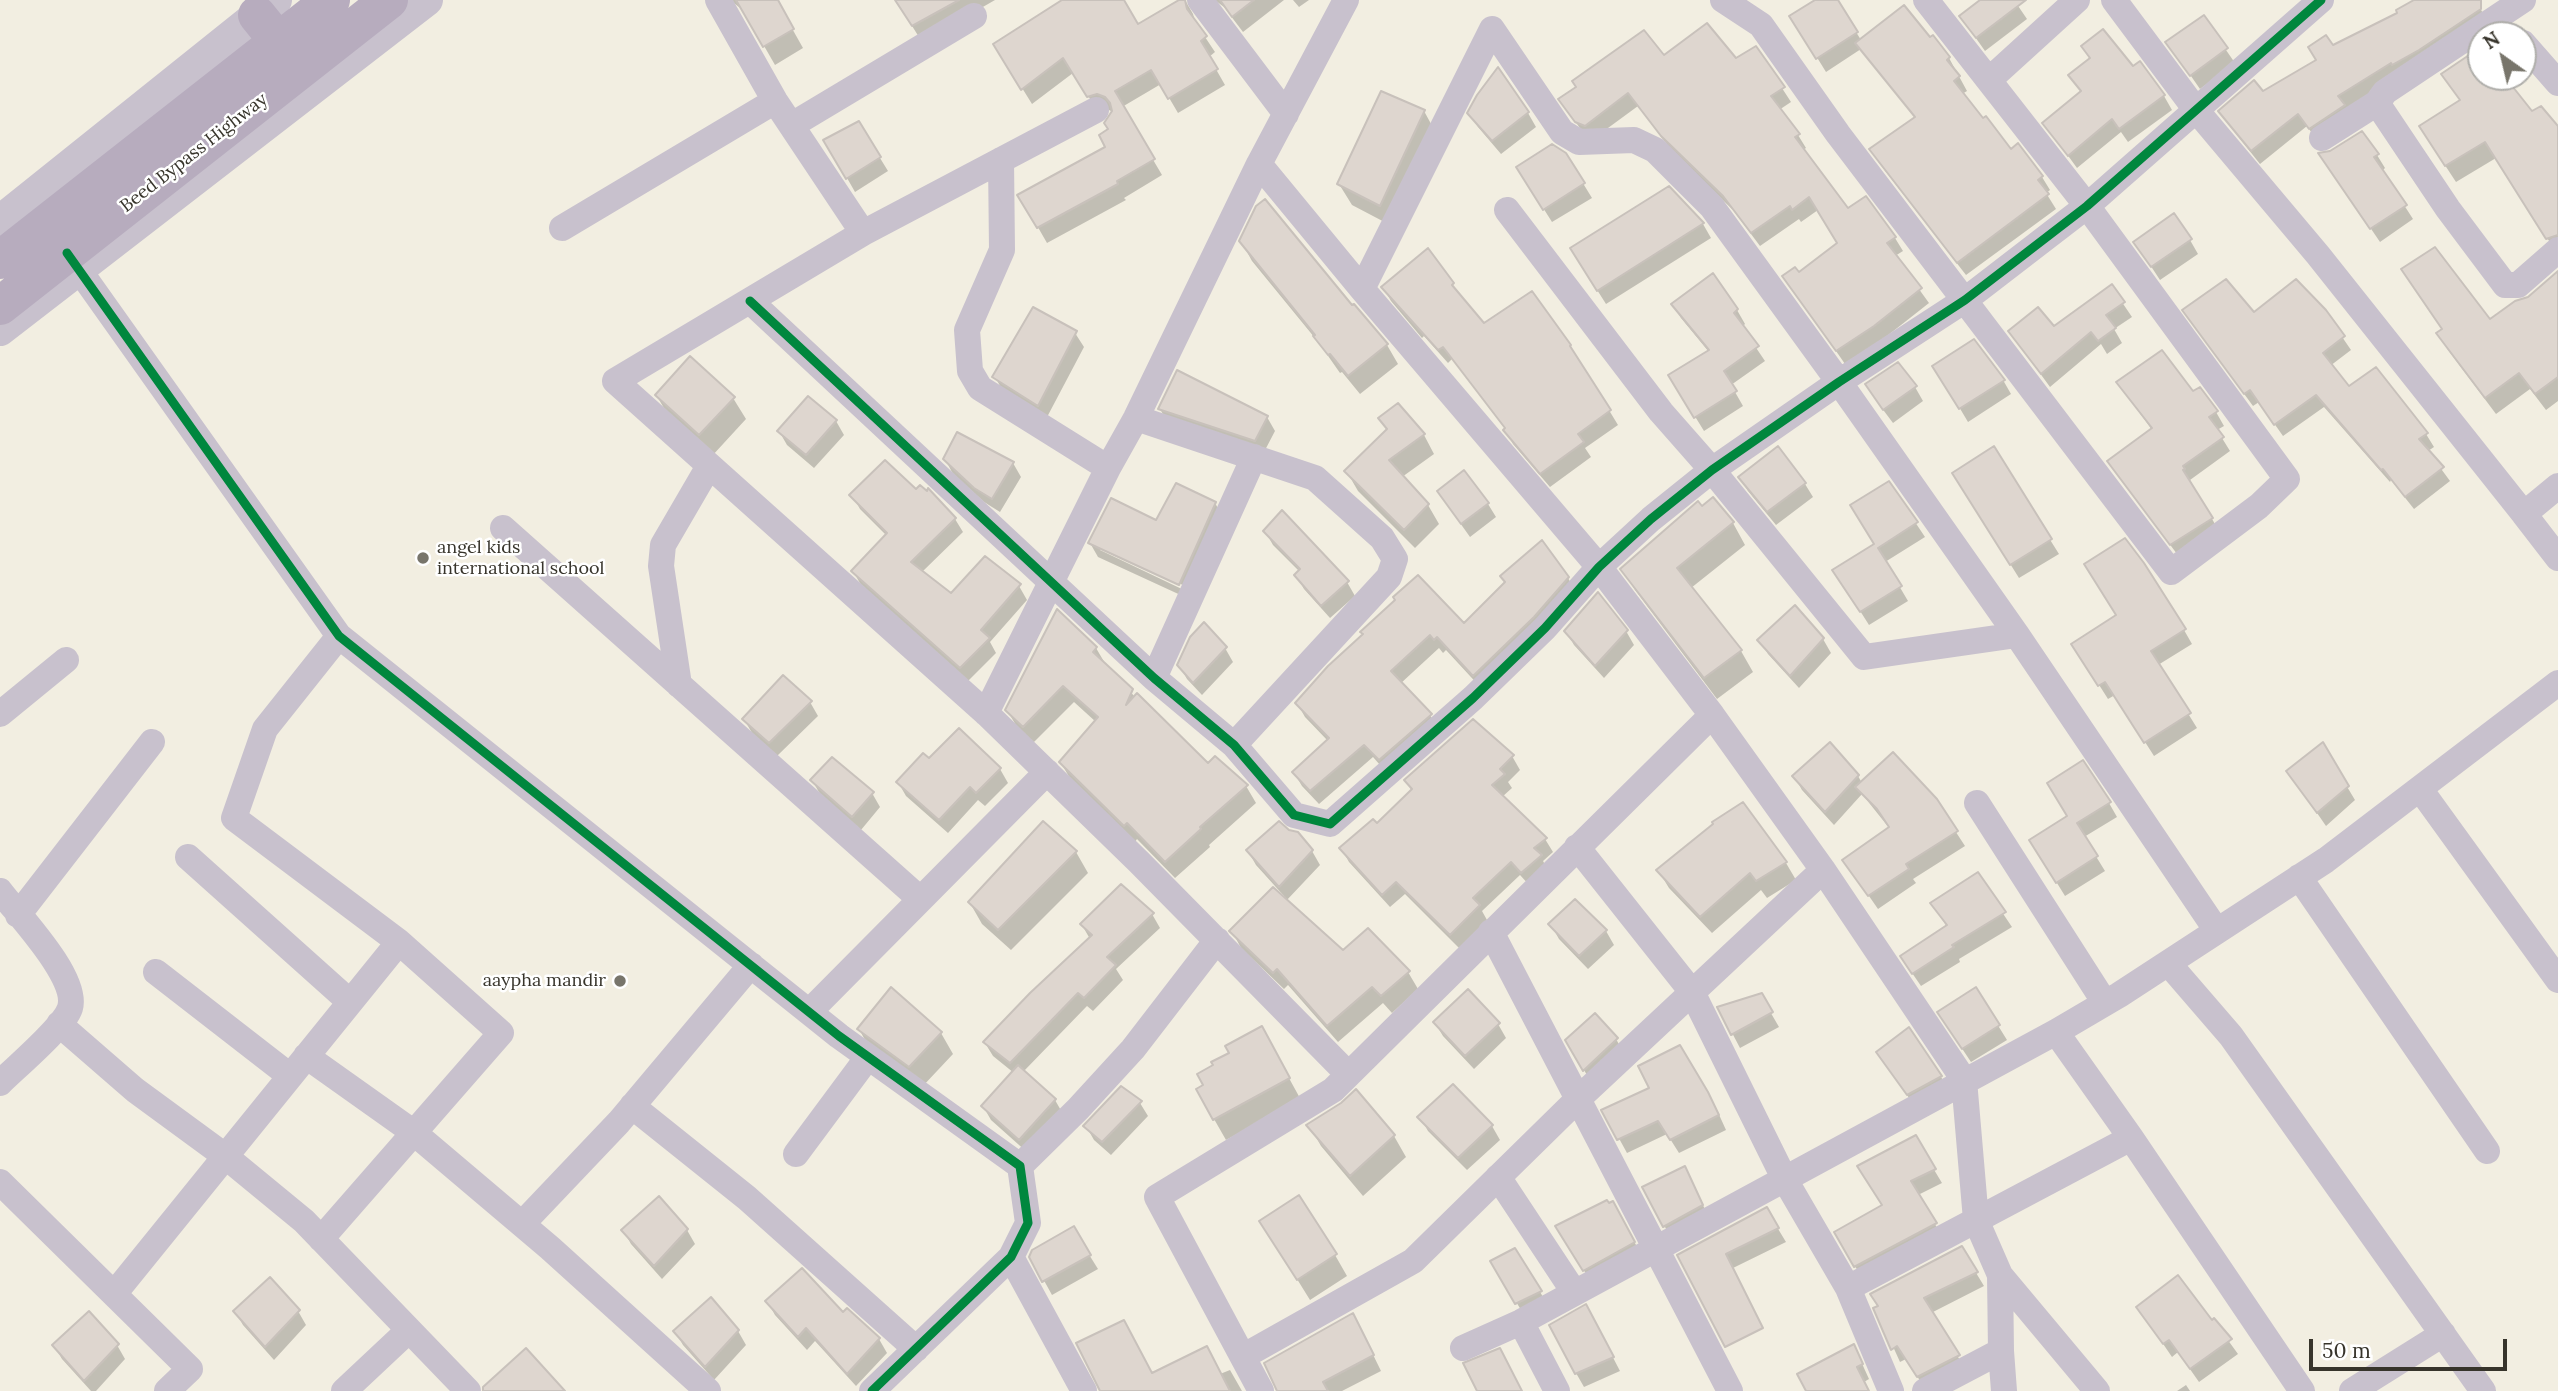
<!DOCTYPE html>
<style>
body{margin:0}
#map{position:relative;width:2558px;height:1391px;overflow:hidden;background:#f2eee1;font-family:Lora,serif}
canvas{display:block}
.north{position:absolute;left:2467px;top:21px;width:70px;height:70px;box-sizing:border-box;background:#fff;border:2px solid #afaeaa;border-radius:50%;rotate:326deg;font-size:19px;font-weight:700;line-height:28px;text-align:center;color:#37342b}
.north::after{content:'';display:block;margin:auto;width:24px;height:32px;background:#78756b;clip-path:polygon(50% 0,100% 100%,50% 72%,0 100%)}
.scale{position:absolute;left:2309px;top:1339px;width:198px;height:32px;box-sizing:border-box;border:4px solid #37342b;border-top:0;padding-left:9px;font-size:21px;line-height:24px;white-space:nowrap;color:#37342b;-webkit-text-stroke:5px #fff;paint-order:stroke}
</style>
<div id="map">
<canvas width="2558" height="1391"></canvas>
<div class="north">N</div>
<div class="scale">50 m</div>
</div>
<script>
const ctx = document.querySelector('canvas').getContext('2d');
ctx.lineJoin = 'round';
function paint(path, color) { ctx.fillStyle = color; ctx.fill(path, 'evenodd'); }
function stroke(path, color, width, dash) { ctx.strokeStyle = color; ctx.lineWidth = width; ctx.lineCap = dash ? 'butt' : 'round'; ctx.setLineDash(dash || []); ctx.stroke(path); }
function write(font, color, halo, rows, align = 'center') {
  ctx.font = font + ' Lora,serif'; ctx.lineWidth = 5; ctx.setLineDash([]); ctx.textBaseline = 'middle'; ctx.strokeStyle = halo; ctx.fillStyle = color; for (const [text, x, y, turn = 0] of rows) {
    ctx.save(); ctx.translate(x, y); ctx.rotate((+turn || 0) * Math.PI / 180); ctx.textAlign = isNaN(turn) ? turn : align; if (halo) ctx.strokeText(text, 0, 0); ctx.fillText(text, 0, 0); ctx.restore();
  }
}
paint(new Path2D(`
 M730,0H776L803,48L775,65L744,11Z
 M896,0H995L922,42Z
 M1066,0H1122L1138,26L1185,0L1193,14L1195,22L1215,52L1209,57L1225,85L1178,113L1161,84L1122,107L1162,175L1124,198L1126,200L1047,243L1020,196L1108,147L1113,112L1107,109L1098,111L1073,73L1032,104L1004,59Z
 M1208,0H1284L1243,32L1224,7L1216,1Z
 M1293,0H1309L1299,7Z
 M1818,0H1836L1861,40L1930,39L1949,58L1967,91L1962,94L2011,152L2042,177L2050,190L2046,193L2056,209L1966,275L1879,163L1871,149L1915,118L1861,49L1826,72L1800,30Z
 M1983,0H2014L2027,19L1985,51L1961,17Z
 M2417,0H2475L2489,23L2318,142L2307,126L2260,164L2229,125L2221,112L2263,94L2318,61L2332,47L2400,13Z
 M2203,17L2235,63L2200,89L2168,43Z
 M2083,47L2132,69L2164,96L2172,110L2128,142L2121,132L2077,168L2045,124L2082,93L2071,75L2090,60Z
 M1756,48L1791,102L1779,110L1798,135L1806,148L1803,150L1848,210L1865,199L1895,238L1903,251L1895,256L1929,303L1882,340L1845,364L1784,276L1799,274L1839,244L1818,210L1801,222L1799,219L1760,246L1733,210L1671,150L1638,106L1593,139L1585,135L1569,113L1663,57L1736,61Z
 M2481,49V77H2503L2532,113L2558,129V255L2496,158L2456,182L2431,144L2461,102L2443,74Z
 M1424,111L1436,133L1392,226L1352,205L1339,184Z
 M1469,113H1528L1536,127L1501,154L1478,127Z
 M826,141L880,158L888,171L855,192Z
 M2331,153L2377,155L2385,168L2382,171L2413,219L2380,242L2329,167Z
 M1565,154L1592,198L1552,222L1526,181Z
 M1669,188L1703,224L1711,238L1606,304L1580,263Z
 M2190,240L2198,254L2160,280L2135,242Z
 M1241,241L1352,308L1354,306L1387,345L1398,364L1360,394L1342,372L1340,373L1319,343L1252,261Z
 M2403,270L2489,322L2529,298L2558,273V401L2546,410L2530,389L2496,414L2448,350L2439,333L2443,330Z
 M1713,276L1737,310L1745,324L1742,327L1765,361L1731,385L1743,406L1704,431L1678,389L1709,352L1681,318L1673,305Z
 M1452,284L1483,325L1570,346L1618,425L1585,448L1591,457L1550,487L1513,444L1506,430L1452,359L1448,363L1424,336L1422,338L1391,301L1383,287Z
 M2111,286L2132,317L2114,329L2122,343L2107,354L2101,344L2050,387L2010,332L2054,328Z
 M2325,312L2351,350L2330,366L2349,389L2426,434L2434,447L2428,451L2450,481L2414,509L2391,480L2390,482L2324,407L2283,436L2259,402L2253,406L2192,323L2254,314Z
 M1075,333L1084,347L1046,419L1003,391L995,377Z
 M1943,380H2003L2011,394L1968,422Z
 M2118,383L2193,394L2216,412L2224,426L2217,430L2230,451L2190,480L2220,533L2180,558L2118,475L2152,430Z
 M1915,387L1923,401L1893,423L1875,399Z
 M657,396L733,398L746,419L712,456L669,417Z
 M1160,409L1267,417L1275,431L1263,454L1168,423Z
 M1381,419L1424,435L1434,454L1402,477L1428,505L1439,524L1415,548L1358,491L1347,472L1387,431Z
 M836,421L844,435L814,468L787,445L779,431Z
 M1993,449L2059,554L2019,578L1962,487Z
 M945,459L1013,463L1021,477L1000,512L984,502L953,474Z
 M1740,478L1805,484L1813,497L1776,525L1748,491Z
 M1889,483L1925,537L1885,562L1908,601L1869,625L1843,584L1876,544Z
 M916,491L955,519L963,532L922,572L952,596L1019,586L1027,600L990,642L996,653L968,681L861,585L853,571L887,536L860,509L852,495Z
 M1713,499L1733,523L1745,545L1691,588L1741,651L1753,672L1717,699L1635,590L1622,569Z
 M1215,503L1223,517L1187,598L1098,557L1090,543ZM1100,546L1187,587L1186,591L1100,550Z
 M1488,504L1496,517L1470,537L1448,506Z
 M1265,531L1347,582L1355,596L1330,618L1304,589L1296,575L1300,572L1273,545Z
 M1568,578L1576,592L1482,689L1446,650L1443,653L1439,648L1400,684L1430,715L1438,728L1387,773L1373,757L1319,804L1302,786L1294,773L1328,741L1305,717L1297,703L1364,635L1464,626L1506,584Z
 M2184,630L2192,644L2158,665L2197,728L2154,756L2115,695L2108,699L2082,658Z
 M1566,631H1626L1634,645L1604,678L1574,645Z
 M1823,639L1831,653L1799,688L1768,654L1760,640Z
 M1096,648L1106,665L1135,697L1208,766L1215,758L1246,786L1256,803L1209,845L1210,847L1175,878L1137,839L1135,842L1071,780L1061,763L1096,722L1074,702L1033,743L1017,727L1007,710Z
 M1225,648L1233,662L1202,695L1187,679L1179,665Z
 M810,702L818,716L777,756L752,733L744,719Z
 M2322,745L2355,800L2326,826L2288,771Z
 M1512,756L1520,770L1508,782L1512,788L1502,797L1545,839L1553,852L1543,861L1548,870L1530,886L1520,875L1482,911L1487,920L1459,948L1405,894L1390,907L1349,862L1341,848L1377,826L1412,791L1406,781Z
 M929,761L1000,769L1008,783L985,806L978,800L948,833L906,796L898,782Z
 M1794,776H1858L1862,783L1935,800L1965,846L1913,879L1916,883L1878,909L1844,860L1890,829L1862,794L1834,825L1802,790Z
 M812,780L872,793L880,807L861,830L820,794Z
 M2109,803L2117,817L2084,837L2105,871L2065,896L2031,841Z
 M1043,824L1076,852L1088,873L1011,950L982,924L970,903Z
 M1248,851H1312L1320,865L1286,901L1343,952L1408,972L1418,989L1392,1013L1383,1003L1338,1042L1288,985L1284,989L1241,948L1232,931L1284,896L1256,865Z
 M1786,863L1796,880L1767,898L1761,890L1712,933L1669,888L1658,870Z
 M1977,875L2012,927L1959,959L1960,962L1921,986L1910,970L1947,927L1932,904Z
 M1575,901L1606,931L1614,945L1588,969L1559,939L1551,925Z
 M1152,914L1160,928L1116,969L1123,980L1093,1011L1087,1006L1023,1072L1055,1100L1063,1114L1028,1153L991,1120L983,1106L1014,1073L993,1056L985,1043L1090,939L1082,925Z
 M1976,990L2007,1040L1971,1062L1947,1026Z
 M1761,996L1779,1027L1740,1048L1719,1008Z
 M1435,1023L1498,1024L1506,1038L1474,1069L1443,1036Z
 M859,1029L941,1033L953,1054L922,1087L871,1051Z
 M1616,1039L1624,1053L1592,1084L1567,1040Z
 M1273,1049L1301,1100L1226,1140L1214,1119Z
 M1878,1053L1941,1077L1949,1090L1916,1108Z
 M1651,1088L1716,1108L1726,1130L1679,1153L1667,1134L1627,1153L1604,1111Z
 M1140,1103L1148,1116L1111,1155L1094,1140L1086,1126Z
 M1342,1105L1394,1136L1406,1157L1363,1196L1321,1146L1309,1125Z
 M1420,1117L1492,1126L1500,1140L1467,1170L1428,1131Z
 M1915,1138L1942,1183L1918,1195L1943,1238L1863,1280L1836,1233L1884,1206Z
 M1692,1182L1710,1220L1672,1240L1644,1188Z
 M1766,1209L1786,1242L1733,1268L1679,1256Z
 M1625,1224L1646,1264L1596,1291L1558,1226Z
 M1073,1229L1098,1269L1052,1295L1031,1257Z
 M623,1230H687L695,1244L662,1279L631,1244Z
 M1274,1242L1335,1255L1347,1276L1310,1300Z
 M1961,1248L1984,1286L1931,1313L1966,1370L1926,1390L1906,1359L1900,1362L1876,1309Z
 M1515,1251L1548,1305L1525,1317L1493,1262Z
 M767,1301L843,1314L847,1311L879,1339L887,1353L856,1386L815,1341L807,1350L775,1315Z
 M2138,1307L2212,1322L2214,1321L2238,1354L2199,1382L2178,1352L2172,1357Z
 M235,1311H298L306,1325L274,1360L243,1325Z
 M1594,1321L1620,1371L1584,1387L1576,1373Z
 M1361,1330L1381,1371L1342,1391H1278Z
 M675,1331H738L746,1345L714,1380L683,1345Z
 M54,1345H117L125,1359L96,1391H91L62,1359Z
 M1854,1346L1869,1379L1864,1382L1868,1391H1808Z
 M1230,1370L1242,1391H1103L1152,1375L1220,1374Z
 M2186,1385L2190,1391H2177Z`), '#0003');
const building = new Path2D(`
 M736,0H778L794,29L763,47Z
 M895,0H959L912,26Z
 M1062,0H1124L1138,24L1179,0H1185L1187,9L1207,36L1201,41L1218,69L1168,99L1151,70L1115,91L1155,159L1117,181L1118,184L1037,228L1017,195L1105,147L1099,135L1108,129L1104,123L1112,111L1110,103L1105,97L1097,94L1087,97L1063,58L1021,90L993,44Z
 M1220,0H1254L1232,17Z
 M1815,0H1838L1858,32L1816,59L1789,16Z
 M1980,0H2026L1976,38L1959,16Z
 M2414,0H2481V9L2419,50L2392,65L2391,63L2338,96L2345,105L2309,129L2298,114L2251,151L2218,111L2254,80L2263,91L2316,60L2308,47L2326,35L2333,45L2397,13L2396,10Z
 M1904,5L1930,37L1933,35L1950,57L1947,60L1960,76L1954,81L1983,118L1986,116L2011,149L2018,143L2043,176L2038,180L2049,194L1957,263L1869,149L1915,117L1855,43Z
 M2204,15L2228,48L2190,76L2165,42Z
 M1707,23L1736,58L1756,46L1785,87L1771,96L1800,134L1795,137L1848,208L1866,196L1896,237L1887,243L1922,288L1874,326L1836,351L1782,276L1795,267L1799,272L1837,243L1809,197L1792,210L1790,206L1751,233L1723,196L1661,136L1628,93L1585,126L1575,122L1558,99L1576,87L1572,81L1644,30L1664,55Z
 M2103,29L2133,66L2140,61L2165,95L2119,129L2112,119L2068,156L2042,123L2081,91L2068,75L2090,58L2081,46Z
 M2481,47V77H2505L2532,111L2541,106L2558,126V235L2546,239L2485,142L2445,166L2419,126L2460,100L2441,74Z
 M1498,67L1529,112L1492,141L1467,113L1477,95Z
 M1381,91L1425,110L1380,206L1337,184Z
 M859,121L881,157L846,179L823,140Z
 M2362,131L2379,154L2374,157L2407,205L2370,229L2318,153L2330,151Z
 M1552,144L1566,153L1585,183L1543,210L1516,167Z
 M1669,186L1704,223L1597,291L1570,248Z
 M1265,199L1352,305L1354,304L1388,344L1348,376L1330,354L1328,355L1313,336L1315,335L1239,241L1256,206Z
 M2174,213L2192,239L2151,267L2133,242Z
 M2435,247L2490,319L2515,301L2528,297L2558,271V377L2535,394L2519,373L2485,398L2436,333L2442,329L2401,269Z
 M1428,248L1454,283L1452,285L1484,323L1532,291L1571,345L1570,346L1611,410L1578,434L1584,442L1540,474L1503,430L1505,428L1443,347L1438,350L1381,287Z
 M1713,273L1738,309L1734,313L1759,346L1724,371L1737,391L1694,418L1668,375L1709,350L1671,304Z
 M2226,279L2254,312L2296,279L2326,310L2345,336L2323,353L2349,386L2376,367L2428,433L2419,439L2444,467L2405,497L2383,469L2381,470L2316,395L2274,425L2250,390L2244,394L2182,310Z
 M2112,284L2125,302L2106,315L2116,328L2098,341L2091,332L2041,374L2008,331L2038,307L2054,326Z
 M1033,307L1077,331L1038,406L992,377Z
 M1974,339L2005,380L1959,409L1932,366Z
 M2162,350L2193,391L2200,387L2218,411L2209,417L2224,437L2183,466L2185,469L2183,470L2213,518L2170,545L2107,461L2152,428L2116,382Z
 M690,356L735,397L699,435L655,395Z
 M1898,362L1917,386L1883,410L1865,384Z
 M1177,370L1268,416L1255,441L1158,409Z
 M808,396L837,420L806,455L777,431Z
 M1398,403L1425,434L1389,460L1429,504L1404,530L1344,471L1387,429L1378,418Z
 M957,432L1014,462L992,499L974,488L943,459Z
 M1778,446L1806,483L1767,512L1738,477Z
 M1994,446L2052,539L2010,565L1952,473Z
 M885,460L916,489L920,485L927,491L928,488L956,518L911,562L951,593L985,556L1021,584L981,630L990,638L960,668L851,571L887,533L849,495Z
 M1464,470L1489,503L1461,524L1437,491Z
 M1889,481L1918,522L1878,548L1902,586L1860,612L1832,570L1874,544L1850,505Z
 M1176,483L1216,502L1179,585L1088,543L1111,498L1156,520Z
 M1713,497L1734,522L1677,568L1742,650L1704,678L1620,569L1698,501L1702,506Z
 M1282,510L1349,581L1321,606L1294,575L1300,569L1263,531Z
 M2125,538L2144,563L2186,629L2151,651L2191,713L2144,743L2105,682L2098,686L2071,644L2116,615L2084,564Z
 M1542,540L1569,577L1534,617L1473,676L1437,637L1434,640L1430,635L1391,671L1432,714L1379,760L1364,745L1310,791L1292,772L1329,738L1295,703L1328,666L1363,634L1360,632L1395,600L1393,597L1418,575L1464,623L1505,582L1500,576Z
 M1598,592L1628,630L1595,666L1564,631Z
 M1795,605L1824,638L1790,676L1757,640Z
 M1057,609L1097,647L1093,652L1133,689L1126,705L1137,693L1208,763L1215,756L1248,785L1200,827L1201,829L1165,862L1127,823L1124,826L1059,762L1098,717L1063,686L1023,727L1005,710Z
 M1204,622L1227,647L1193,683L1177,665L1190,637Z
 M783,675L812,701L769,743L742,719Z
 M1473,719L1514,755L1500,769L1505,774L1492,785L1547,838L1534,848L1542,855L1521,873L1511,862L1473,898L1480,905L1450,935L1396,882L1382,895L1339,848L1373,819L1377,823L1412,789L1404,780Z
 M959,728L1001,768L976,793L970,787L939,820L896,782L923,753L929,758Z
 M1830,742L1859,775L1825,812L1792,776Z
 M2323,742L2349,786L2317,813L2286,771Z
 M1893,752L1937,799L1958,831L1906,864L1909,869L1868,896L1842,860L1889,827L1877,809L1855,787Z
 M832,757L874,792L852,817L810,780Z
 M2083,760L2111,802L2077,823L2098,856L2056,883L2029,840L2067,816L2047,783Z
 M1743,802L1787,862L1756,881L1750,873L1700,917L1656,870L1713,824L1712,822Z
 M1043,821L1077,851L998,930L968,902Z
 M1279,821L1289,830L1298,832L1313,850L1279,887L1246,850Z
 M1978,872L2006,912L1952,945L1954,947L1912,974L1900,956L1947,925L1930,903Z
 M1121,884L1154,913L1107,957L1116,965L1084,998L1078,993L1010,1063L983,1042L1030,993L1092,935L1080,924Z
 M1273,887L1343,950L1368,928L1410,971L1381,996L1372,987L1327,1026L1277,969L1273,973L1229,931Z
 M1575,899L1607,930L1579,956L1548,924Z
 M891,987L942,1032L909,1067L857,1029Z
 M1976,987L2000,1025L1962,1049L1937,1012Z
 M1468,989L1500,1023L1465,1056L1433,1022Z
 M1762,993L1773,1012L1731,1035L1717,1007Z
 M1595,1013L1618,1038L1583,1071L1565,1040Z
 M1262,1026L1290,1078L1213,1120L1196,1089L1203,1085L1197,1074L1213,1065L1211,1062L1229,1053L1225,1046Z
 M1909,1027L1942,1076L1907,1095L1876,1052Z
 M1680,1045L1708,1092L1719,1115L1670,1140L1658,1121L1617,1140L1601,1110L1649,1088L1638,1066Z
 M1018,1065L1056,1099L1019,1140L981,1106Z
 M1453,1084L1493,1125L1458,1158L1417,1117Z
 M1121,1086L1142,1101L1102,1142L1083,1126Z
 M1356,1089L1395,1135L1350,1176L1306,1125L1341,1103Z
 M1916,1135L1936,1169L1911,1181L1937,1223L1854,1267L1834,1232L1882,1205L1857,1166Z
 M1685,1166L1703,1205L1663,1227L1642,1187Z
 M1299,1195L1337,1254L1297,1280L1259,1221Z
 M659,1196L688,1229L654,1266L621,1230Z
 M1607,1200L1609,1203L1613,1201L1635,1242L1583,1271L1555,1226Z
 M1767,1207L1779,1228L1726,1254L1763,1328L1725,1347L1677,1255Z
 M1074,1226L1091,1255L1042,1282L1029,1257L1032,1250Z
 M1962,1246L1978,1272L1924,1298L1960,1355L1917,1377L1897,1346L1891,1350L1873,1308L1878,1306L1870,1294Z
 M1515,1248L1542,1291L1515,1304L1490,1261Z
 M802,1268L843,1312L847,1308L880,1338L847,1374L806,1328L798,1337L765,1301Z
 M2178,1275L2212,1320L2214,1318L2232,1339L2190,1369L2169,1340L2163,1344L2136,1307Z
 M270,1277L300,1310L265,1347L233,1311Z
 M711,1297L739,1330L705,1367L673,1331Z
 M1586,1304L1614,1357L1575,1374L1549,1325Z
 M89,1311L119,1344L84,1381L52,1345Z
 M1353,1313L1374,1355L1323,1382L1328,1391H1277L1264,1363Z
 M1124,1320L1152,1373L1207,1346L1230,1391H1100L1076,1343Z
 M1854,1344L1863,1364L1857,1367L1869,1391H1806L1797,1374Z
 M526,1348L565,1391H483V1387Z
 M1500,1348L1522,1391H1477L1463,1363Z`);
paint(building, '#ded6cf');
stroke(building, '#c8c1bb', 2);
stroke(new Path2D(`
 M718,0L775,101L863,233L615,381L986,713L1139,862L1348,1074
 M1200,0L1286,114
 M1723,0L1761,25L1838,134L2171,572L2259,506L2287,479L2087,206L1926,0
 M2114,0L2196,110L2318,255L2524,514L2558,486
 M2523,0L2385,92L2377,103L2448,209L2505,285H2518L2558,250
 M2523,43L2558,83
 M1989,80L2077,0
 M792,125L974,16
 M2322,138L2377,103
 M1001,160L1002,250L967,330L970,371L980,388L1108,468
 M1259,164L1362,289L1599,567L1712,715L1823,870L1964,1080L1976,1220L2000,1275L2001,1351L2004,1391
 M1507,210L1661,412L1712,470L1864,657L2017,635
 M562,228L775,101
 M863,233L1096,110
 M67,253L339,636L839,1036L1020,1166L1028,1223L1011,1257L872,1391
 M1362,289L1492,29L1562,132L1579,142L1634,140L1655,150L1712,207L1839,382L2017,635L2217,931
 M750,301L1154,678L1234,745L1294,815L1330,824L1473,698L1545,628L1599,567L1651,519L1712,470L1839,382L1965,300L2087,206L2321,0
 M1136,418L1315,478L1382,538L1395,559L1389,577L1234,745
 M2524,514L2558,558
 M503,528L920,899
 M339,636L265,729L234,818L399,942
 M1154,678L1254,457
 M679,685L661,566L663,545L709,466
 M986,713L1108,468L1136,418L1259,164L1346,0
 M0,714L66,660
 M2420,789L2558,980
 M1977,803L2105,1003
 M1577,847L1692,992L1784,1178L1848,1288L1891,1391
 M188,857L350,1002
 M2299,877L2487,1151
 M0,891C19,916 79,978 70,1008C64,1027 16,1067 0,1083
 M18,915L152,742
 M1491,932L1730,1391
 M2168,963L2231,1036L2483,1391
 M156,972L290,1076
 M809,1012L1047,772
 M59,1024L135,1090L225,1156L304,1221L468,1391
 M2056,1032L2131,1138L2302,1391
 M306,1056L413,1132L550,1248L708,1391
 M632,1106L747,1198L916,1349
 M796,1154L868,1057
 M1020,1166L1078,1109L1133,1049L1217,940
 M1498,1177L1574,1292
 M0,1182L190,1369L167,1391
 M522,1224L619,1122L751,965
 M1011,1257L1084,1391
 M2000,1275L2097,1391
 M1848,1288L2131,1138
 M114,1294L399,942L501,1033L321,1239
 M1521,1322L1557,1391
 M1463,1348L1521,1322L2056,1032L2119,995L2326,860L2558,683
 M1244,1356L1413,1261L1578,1099L1823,870
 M344,1391L409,1330
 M1261,1391L1157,1197L1333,1090L1712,715
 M1925,1391L2001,1351
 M2352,1391L2443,1334`), '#c8c1cd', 26);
stroke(new Path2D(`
 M0,221L276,0
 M0,330L427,0`), '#c8c1cd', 32);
stroke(new Path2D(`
 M257,15L278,41
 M0,260L331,0
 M0,306L389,0`), '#b7acbe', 38);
stroke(new Path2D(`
 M67,253L339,636L839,1036L1020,1166L1028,1223L1011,1257L872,1391
 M750,301L1154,678L1234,745L1294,815L1330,824L1473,698L1545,628L1599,567L1651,519L1712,470L1839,382L1965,300L2087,206L2321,0`), '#00873e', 9);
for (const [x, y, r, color] of [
 [423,558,7,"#78756b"],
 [620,981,7,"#78756b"]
]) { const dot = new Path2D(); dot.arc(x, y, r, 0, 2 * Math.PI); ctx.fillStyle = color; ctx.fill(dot); stroke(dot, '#fff', 2.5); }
write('18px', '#37342b', '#fff', [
 ["Beed Bypass Highway",194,153,-38]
]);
write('18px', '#37342b', '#fff', [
 ["angel kids",437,548],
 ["international school",437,569],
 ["aaypha mandir",606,981,"right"]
], 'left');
</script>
